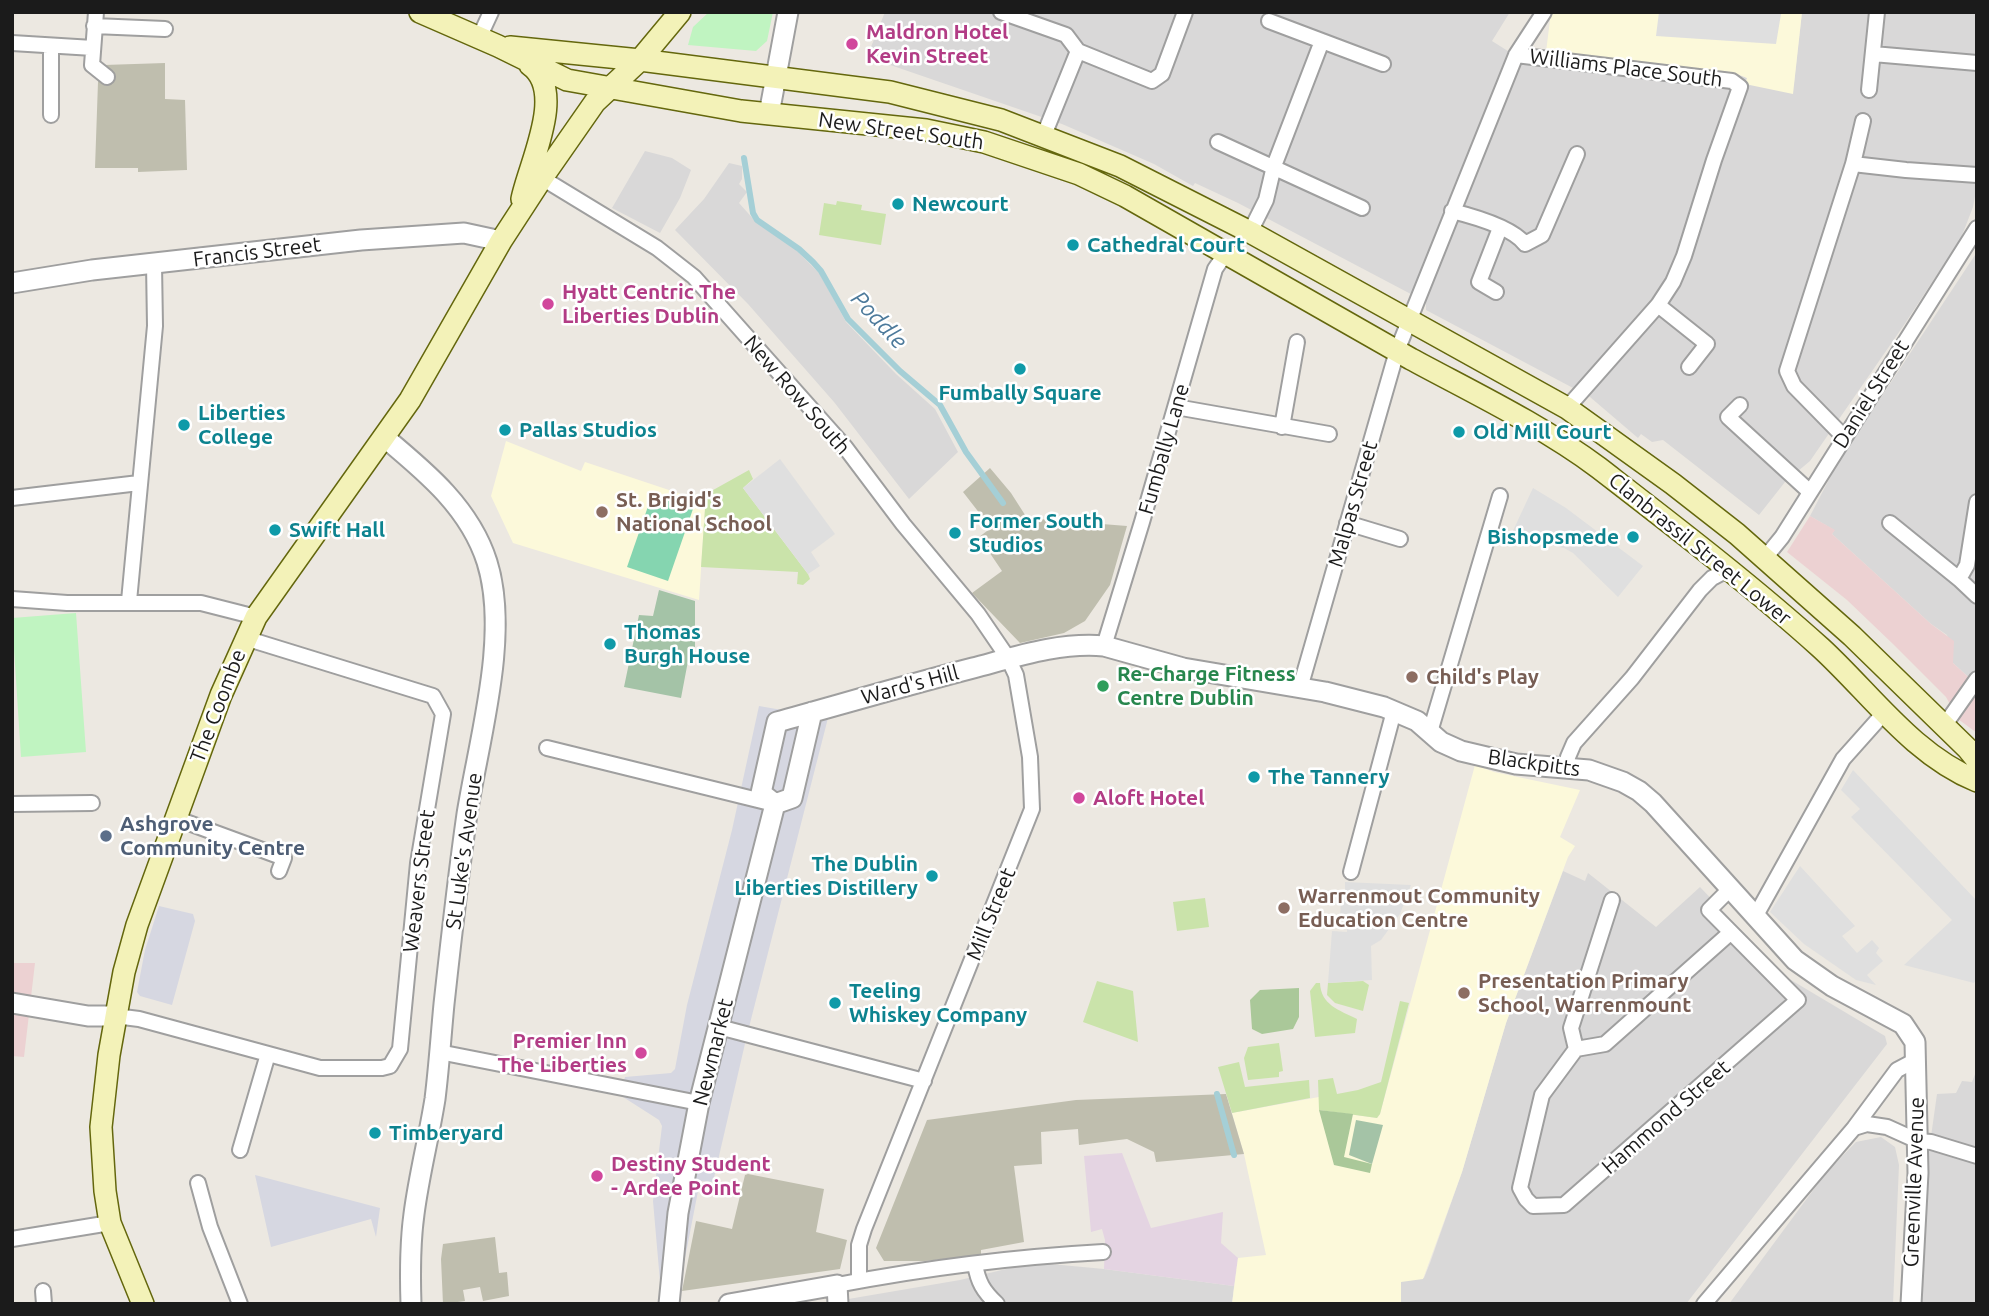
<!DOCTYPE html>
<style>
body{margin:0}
#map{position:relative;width:1989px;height:1316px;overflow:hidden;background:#ece8e1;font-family:Ubuntu,sans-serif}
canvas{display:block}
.frame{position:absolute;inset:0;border:14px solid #1b1b1b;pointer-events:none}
</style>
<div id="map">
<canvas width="1989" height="1316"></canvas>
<div class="frame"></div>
</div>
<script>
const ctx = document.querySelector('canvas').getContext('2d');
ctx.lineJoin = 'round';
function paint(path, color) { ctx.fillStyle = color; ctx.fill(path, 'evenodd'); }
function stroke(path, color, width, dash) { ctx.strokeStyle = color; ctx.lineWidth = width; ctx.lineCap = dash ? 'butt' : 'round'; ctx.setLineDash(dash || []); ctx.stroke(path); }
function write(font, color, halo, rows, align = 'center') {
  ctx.font = font + ' Ubuntu,sans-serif'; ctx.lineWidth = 5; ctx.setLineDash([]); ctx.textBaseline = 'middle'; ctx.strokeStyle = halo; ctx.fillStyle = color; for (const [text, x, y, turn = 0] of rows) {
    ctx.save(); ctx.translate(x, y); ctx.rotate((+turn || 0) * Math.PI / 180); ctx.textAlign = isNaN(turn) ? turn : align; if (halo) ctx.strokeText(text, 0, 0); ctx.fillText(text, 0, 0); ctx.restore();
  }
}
paint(new Path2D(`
 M885,12H1510L1492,41L1519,58L1546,52L1737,74L1747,78L1746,84L1794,82L1802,12H1977V186L1973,207L1961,238L1906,322L1810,461L1785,482L1759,515L1663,440L1652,442L1641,434L1638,438L1590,397L1426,310V302L1238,203L1195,183L1193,186L1154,164L1062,124L867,57Z
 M645,151L672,158L691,170L680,198L660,233L612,208Z
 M729,163L742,166V179L739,184L747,192L739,203L756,222L794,248L820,274L846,322L896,374L935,409L958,452L909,499L834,402L748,304L675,230L704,199Z
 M1977,252V685L1953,663L1947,635L1931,624L1832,534L1834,530L1810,516L1837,464Z
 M1563,871L1585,881L1588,873L1656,927L1700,887L1786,977L1885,1036L1887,1044L1686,1304H1401L1400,1281L1424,1278L1430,1263L1462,1172L1506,1023Z
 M1977,1069V1304H1916L1924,1186L1937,1094L1956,1093L1962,1081L1972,1082Z
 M1881,1137L1895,1147L1899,1165L1893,1304H1729L1825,1174L1856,1142Z
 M1040,1263L1104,1269L1234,1286L1232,1304H819L960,1280L1027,1264Z`), '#d9d8d8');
paint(new Path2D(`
 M1810,516L1835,530L1832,534L1931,624L1954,641L1953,663L1977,685V733L1958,719L1946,697L1893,644L1847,600L1787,552Z
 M12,963H35L24,1057L12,1056Z`), '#ecd1d2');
paint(new Path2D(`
 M1122,1153L1151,1228L1223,1212L1221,1243L1238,1258L1234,1286L1104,1269L1105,1240L1102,1229L1091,1232L1084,1156Z`), '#e4d4e2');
paint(new Path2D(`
 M1551,12H1802L1793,94L1745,84L1747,78L1737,74L1707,71V73L1546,52Z
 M506,441L581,471L585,462L684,495L706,494L699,600L513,543L491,496Z
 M1475,765L1494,772L1580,790L1560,837L1575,846L1568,857L1506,1023L1462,1172L1423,1279L1401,1282V1304H1232L1238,1258L1266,1255L1244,1154L1232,1113L1319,1097L1320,1110L1377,1118L1380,1114Z`), '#fcf9da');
paint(new Path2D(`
 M165,63V99L185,100L187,170L138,172V168H95L98,82L104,65Z
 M990,468L1011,493L1027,518L1127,526L1110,585L1085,621L1064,633L1020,643L972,593L1002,571L979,537L991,528L963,492Z
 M1226,1094L1244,1154L1156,1162L1154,1152L1127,1139L1079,1145L1078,1129L1041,1132L1042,1164L1014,1166L1024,1242L981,1250V1255L925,1261H884L876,1248L927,1120L1076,1100Z
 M748,1174L824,1189L816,1232L847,1240L840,1269L682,1291L696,1221L732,1229L745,1175Z
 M495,1237L499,1273L507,1272L509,1296L483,1301L480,1287L463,1290L465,1301L443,1304L441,1259L443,1244Z`), '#bfbeae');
paint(new Path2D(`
 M837,201L862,205L861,210L886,214L881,245L819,235L824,203L836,205Z
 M749,470L753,479L743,488L808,574L810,579L803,585L797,584L798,572L701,567L706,494Z
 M1205,898L1209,927L1177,931L1173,902Z
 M1097,981L1133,991L1138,1042L1083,1022Z
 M1363,981L1369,985L1363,1011L1335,1003L1327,995L1328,983Z
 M1316,983H1320C1321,1005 1339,1010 1357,1019L1355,1033L1315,1037L1310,991Z
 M1400,1001L1409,1003L1380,1114L1377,1118L1319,1110L1318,1080L1333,1078L1337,1094L1358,1090L1381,1082Z
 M1279,1043L1283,1071L1279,1072V1077L1248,1080L1244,1058L1248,1047Z
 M1239,1062L1245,1087L1309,1080L1310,1098L1232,1113L1218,1067Z`), '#cae3aa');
paint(new Path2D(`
 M1299,988V1017L1293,1029L1262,1034L1252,1029L1250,1000L1260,990Z
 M1319,1110L1353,1114L1344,1157L1372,1164L1370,1173L1334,1165Z`), '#aac899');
paint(new Path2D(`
 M659,590L695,601V662L688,661L681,698L624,687L639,615L653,616Z
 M1356,1120L1383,1125L1372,1164L1349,1155Z`), '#a4c3a7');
paint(new Path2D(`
 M709,12H773L767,41L756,51L688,45L693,27Z
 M76,613L86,752L21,757L12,618Z`), '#c0f4c1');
paint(new Path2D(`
 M653,492L694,506L668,581L627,567Z`), '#85d5b0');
paint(new Path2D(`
 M1659,12L1725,13L1797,12V14H1781L1776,44L1656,36Z
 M780,459L835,534L811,552L820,566L808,574L743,488Z
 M1533,488L1566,508L1643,566L1618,597L1573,553L1564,548L1510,537Z
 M1853,770L1977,901V978L1974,983L1904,965L1952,920L1851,817L1860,809L1841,790Z
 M1800,866L1855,926L1842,936L1857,953L1872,940L1879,948L1876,953L1883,961L1867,975L1876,985L1856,980L1804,944L1770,912Z
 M1345,882L1411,885L1400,914L1381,940L1371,946L1372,980L1328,983L1332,931L1347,932V918L1340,917L1341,900L1345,899Z`), '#dfdfdf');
paint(new Path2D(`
 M759,706L828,718L747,1035L713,1182L700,1181L678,1294L661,1293L653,1201L662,1126L659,1120L620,1095L625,1077L671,1073L675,1069L687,1005L732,830Z
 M159,906L193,914L195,921L172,1005L140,996L137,992L145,950Z
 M255,1175L380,1208L376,1237L371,1219L271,1247Z`), '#d6d7e1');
stroke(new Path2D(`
 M744,158L753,213L757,220L799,249L813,262L821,271L848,319L900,371L940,405L966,452L1003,503
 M1217,1094L1234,1155`), '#a5cfd6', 6);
const minor = new Path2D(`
 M96,12L92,65L107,77
 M1001,12L1066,35L1078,51L1152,81L1162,74L1185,12
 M94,26L165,29
 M479,38L491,12
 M1322,41L1383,64
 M12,43L93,48
 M1873,54L1977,63
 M1516,55L1732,81L1740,87L1714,160L1684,256L1673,282L1658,305L1567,408
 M1869,90L1877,12
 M51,115V46
 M1044,135L1078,51
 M1218,142L1362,208
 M1853,164L1906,170L1977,175
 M542,178L657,248L694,277L845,447L903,524L978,614L1008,658L1016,675L1030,757L1032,809L864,1229L859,1245V1281
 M1452,211C1472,216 1512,227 1525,244L1542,235L1577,154
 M1250,232L1266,200L1274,166L1322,41L1269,21
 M1496,292L1479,282L1500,228
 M1658,305L1707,344L1689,367
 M1740,405L1728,417L1810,492
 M1176,407L1329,434
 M1282,427L1297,342
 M1844,437L1794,386L1787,371L1853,164L1863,121
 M12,498L139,483
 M1347,523L1400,539
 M1890,523L1959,579L1967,565L1977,502
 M1764,559L1782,537L1977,228
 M1959,579L1977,596
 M12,599L67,603H201L256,617
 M129,601L155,326L154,264
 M1104,646L1142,522L1215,269L1226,253
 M1300,688L1397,351L1516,55L1544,12
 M1944,726L1977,679
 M1430,732L1500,496
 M547,748L770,803
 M1567,768L1568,757L1574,743L1632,678L1700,590L1712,578L1729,569
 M12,804L92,803
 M175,818L284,858L279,871
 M1351,872L1394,711
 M1612,900L1571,1028L1576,1049L1542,1095L1520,1188L1526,1199L1533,1206L1564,1205L1798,1000L1709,910L1730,889
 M1755,917L1843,759L1884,713
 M115,1016L139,1019L320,1068H382L390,1066L400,1049L418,863L443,714L433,696L245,638
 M719,1027L924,1081
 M1576,1049L1605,1044L1730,933
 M439,1052L699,1103
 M1854,1128L1867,1124L1887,1127L1918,1141L1931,1142L1977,1156
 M240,1150L268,1054
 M198,1183L210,1227L240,1304
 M12,1239L110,1223
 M975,1264C978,1282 983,1291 997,1304
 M837,1285C925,1268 1014,1257 1103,1252
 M43,1291L44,1304
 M1704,1304L1854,1128L1897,1070L1916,1060`);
const tertiary = new Path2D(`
 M769,114L788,12
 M12,283L92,270L361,240L464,233L501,241
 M384,437C426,472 470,508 487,562C510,635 479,739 467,814C458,877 451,940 444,1004C441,1035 439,1067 435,1099C429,1137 419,1175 414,1214C410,1243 410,1274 411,1304
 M775,804L761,793L777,722C842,704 907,685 973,668C1015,657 1059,642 1104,646L1183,668L1325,692L1384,707L1417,721L1441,742L1461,751L1516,764L1589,770L1623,782L1639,791L1653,803L1795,960L1832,986L1903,1024L1915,1042L1918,1173L1911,1304
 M775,804L792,798L812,712
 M12,1003L88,1016H115
 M669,1304L678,1213L699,1103L775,804
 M729,1304L837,1285L838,1304`);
const secondary = new Path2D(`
 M420,12L498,46L567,80L741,111L926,130L984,142L1079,174L1125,196C1221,250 1315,305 1411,359C1474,393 1541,425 1599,468C1674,526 1750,584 1821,648C1870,693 1913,755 1977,781
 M510,47L640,60L890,92L1001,120L1120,166L1250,232L1567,408L1673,484L1737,534L1852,636L1968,749L1977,760
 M522,199C529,164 567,91 530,65
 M143,1304L110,1223L105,1191L101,1127L109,1055L124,972L137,925L221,695L256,617L410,400L501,241L542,178L595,102L640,60L680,12`);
stroke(minor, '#9f9f9f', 18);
stroke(tertiary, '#9f9f9f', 23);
stroke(secondary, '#64670d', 24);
stroke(minor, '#fff', 14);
stroke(tertiary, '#fff', 19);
stroke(secondary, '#f3f2b8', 21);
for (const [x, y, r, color] of [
 [852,44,7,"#d1479c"],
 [898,204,7,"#0f9aa8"],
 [1073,245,7,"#0f9aa8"],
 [548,304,7,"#d1479c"],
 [1020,369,7,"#0f9aa8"],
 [184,425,7,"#0f9aa8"],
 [505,430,7,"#0f9aa8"],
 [1459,432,7,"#0f9aa8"],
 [602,512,7,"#8d6e63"],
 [275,530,7,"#0f9aa8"],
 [955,533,7,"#0f9aa8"],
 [1633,537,7,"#0f9aa8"],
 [610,644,7,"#0f9aa8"],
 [1412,677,7,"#8d6e63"],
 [1103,686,7,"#2e9e5b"],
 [1254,777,7,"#0f9aa8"],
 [1079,798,7,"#d1479c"],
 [106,836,7,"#5c6f8a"],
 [932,876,7,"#0f9aa8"],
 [1284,908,7,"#8d6e63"],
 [1464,993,7,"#8d6e63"],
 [835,1003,7,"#0f9aa8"],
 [641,1053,7,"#d1479c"],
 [375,1133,7,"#0f9aa8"],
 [597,1176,7,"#d1479c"]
]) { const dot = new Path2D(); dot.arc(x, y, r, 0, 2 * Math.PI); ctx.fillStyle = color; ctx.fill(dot); stroke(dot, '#fff', 2.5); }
write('bold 21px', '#b23c85', '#fff', [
 ["Maldron Hotel",866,32],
 ["Kevin Street",866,56],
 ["Hyatt Centric The",562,292],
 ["Liberties Dublin",562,316],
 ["Aloft Hotel",1093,798],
 ["Premier Inn",627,1041,"right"],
 ["The Liberties",627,1065,"right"],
 ["Destiny Student",611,1164],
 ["- Ardee Point",611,1188]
], 'left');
write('21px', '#1b1b1b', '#fff', [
 ["Williams Place South",1626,68,7],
 ["New Street South",901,131,8],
 ["Francis Street",257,252,-7],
 ["Daniel Street",1871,394,-58],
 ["New Row South",797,395,49],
 ["Fumbally Lane",1164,449,-74],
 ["Malpas Street",1353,504,-74],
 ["Clanbrassil Street Lower",1700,549,39],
 ["Ward's Hill",910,685,-15],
 ["The Coombe",218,706,-69],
 ["Blackpitts",1534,763,8],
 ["St Luke's Avenue",464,851,-82],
 ["Weavers Street",419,881,-83],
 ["Mill Street",991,914,-68],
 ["Newmarket",713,1052,-76],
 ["Hammond Street",1666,1117,-41],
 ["Greenville Avenue",1914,1182,-88]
]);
write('bold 21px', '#0d838f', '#fff', [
 ["Newcourt",912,204],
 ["Cathedral Court",1087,245],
 ["Fumbally Square",1020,393,"center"],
 ["Liberties",198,413],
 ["College",198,437],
 ["Pallas Studios",519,430],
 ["Old Mill Court",1473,432],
 ["Former South",969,521],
 ["Studios",969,545],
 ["Swift Hall",289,530],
 ["Bishopsmede",1619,537,"right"],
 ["Thomas",624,632],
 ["Burgh House",624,656],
 ["The Tannery",1268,777],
 ["The Dublin",918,864,"right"],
 ["Liberties Distillery",918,888,"right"],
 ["Teeling",849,991],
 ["Whiskey Company",849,1015],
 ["Timberyard",389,1133]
], 'left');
write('bold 21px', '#785e54', '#fff', [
 ["St. Brigid's",616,500],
 ["National School",616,524],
 ["Child's Play",1426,677],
 ["Warrenmout Community",1298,896],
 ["Education Centre",1298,920],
 ["Presentation Primary",1478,981],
 ["School, Warrenmount",1478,1005]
], 'left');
write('bold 21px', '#27864d', '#fff', [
 ["Re-Charge Fitness",1117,674],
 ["Centre Dublin",1117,698]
], 'left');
write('bold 21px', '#4e5e75', '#fff', [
 ["Ashgrove",120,824],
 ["Community Centre",120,848]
], 'left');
write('italic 23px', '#4d7a9b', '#fff', [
 ["Poddle",879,320,47]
]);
</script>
